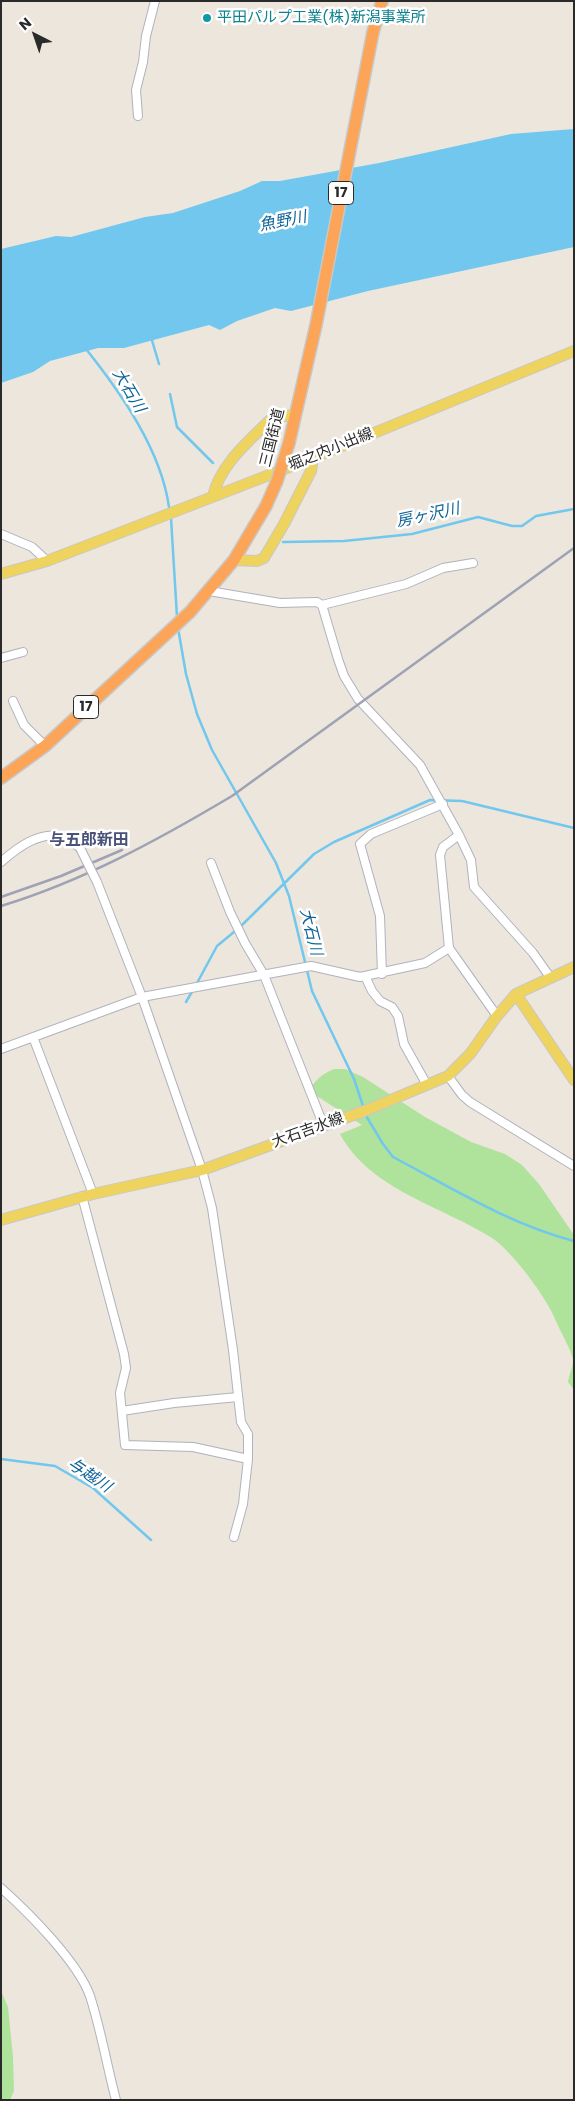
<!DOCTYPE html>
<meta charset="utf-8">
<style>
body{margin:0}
#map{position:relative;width:575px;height:2101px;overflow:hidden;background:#ece6dd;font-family:Poppins,sans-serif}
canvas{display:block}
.frame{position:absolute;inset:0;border:2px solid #2a2a2a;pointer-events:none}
.north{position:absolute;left:10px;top:10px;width:50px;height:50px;-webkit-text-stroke:4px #fff;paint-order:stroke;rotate:319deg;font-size:14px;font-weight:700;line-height:20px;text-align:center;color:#2a2a2a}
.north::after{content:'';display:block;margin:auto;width:18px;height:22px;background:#2a2a2a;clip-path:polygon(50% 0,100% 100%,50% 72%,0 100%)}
</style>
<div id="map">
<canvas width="575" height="2101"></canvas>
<div class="frame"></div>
<div class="north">N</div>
</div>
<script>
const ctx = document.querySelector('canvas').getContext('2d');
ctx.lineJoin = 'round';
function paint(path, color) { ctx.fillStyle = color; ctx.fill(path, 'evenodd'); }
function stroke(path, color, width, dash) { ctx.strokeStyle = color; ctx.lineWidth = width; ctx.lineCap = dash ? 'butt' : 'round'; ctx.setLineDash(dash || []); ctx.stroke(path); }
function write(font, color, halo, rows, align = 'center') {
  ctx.font = font + ' Poppins,"Noto Sans JP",sans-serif'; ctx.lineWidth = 5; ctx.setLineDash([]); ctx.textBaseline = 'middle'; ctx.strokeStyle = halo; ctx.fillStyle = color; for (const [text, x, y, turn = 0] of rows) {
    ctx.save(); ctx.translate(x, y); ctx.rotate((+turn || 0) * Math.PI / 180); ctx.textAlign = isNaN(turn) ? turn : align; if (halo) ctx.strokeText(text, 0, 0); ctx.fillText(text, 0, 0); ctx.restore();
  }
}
paint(new Path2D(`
 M334,1069H345L363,1077L425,1117L471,1142L505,1154L522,1165L539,1184L574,1235V1390L568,1382C569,1375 573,1367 573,1360C572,1351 560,1331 556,1321C547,1298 512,1251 492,1238C442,1206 370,1190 340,1134L362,1125L309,1091C315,1080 322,1074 334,1069Z
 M1,1991L8,2007L13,2057L14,2091L10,2100H1Z`), '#afe29a');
paint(new Path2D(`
 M574,129V247L368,291L291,311L275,308L237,321L220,330L209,325L124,348H98L50,361L33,372L1,383V249L56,236L71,237L145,217L173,213L240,191L262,181H280L379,163L511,134Z`), '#71c7ed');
stroke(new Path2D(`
 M151,337L159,364
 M86,349C121,393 161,450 169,507
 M170,394L177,427L213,463
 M171,518L177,617
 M283,542L344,541L412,534L478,517L512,526H522L536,516L574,509
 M178,628L186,674L197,714L212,750L276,863L289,896L312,991L354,1079L364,1109
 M196,985L217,946L240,927L314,854L334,842L430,800L462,801L574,828
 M186,1002L193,990
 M365,1114L383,1144L393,1157C452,1188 509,1224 574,1241
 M1,1459L55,1466L93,1488L151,1540`), '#71c7ed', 2.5);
const minor = new Path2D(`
 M138,116L136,90L143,62L146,36L155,1
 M1,534L32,547L47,561
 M209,591L280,603L317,602L322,605L338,659L344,676L358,699L420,765L459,835L471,860L474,887L533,953L550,977
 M322,605L406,584L443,568L473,563
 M1,658L23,652
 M13,701L24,725L45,746
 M459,835L443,847L440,855L449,948L497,1016
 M1,862C17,848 40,830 63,837C69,839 75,844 80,848
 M211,863L230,912L245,943L264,975L323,1124
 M97,882L142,997L202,1170L212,1208L233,1350L241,1422L248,1434V1459L243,1504L234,1537
 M382,974L380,916L360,844L371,834L443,804
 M365,976L372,991L380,1001L392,1007L398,1016L404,1044L427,1085
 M33,1037L93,1194
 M1,1049L142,997L311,966L360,977L425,963L449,948
 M448,1076L462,1095L470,1102L574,1166
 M82,1196L124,1354L126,1368L120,1393L125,1445L193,1447L248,1459
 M122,1411L174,1403L238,1397
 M1,1888C29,1913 78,1962 90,1996C101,2030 107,2066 116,2100`);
const major = new Path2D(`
 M213,496C220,465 248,442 270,420L276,417L294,415
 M234,560L257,561L264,558L284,524L311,471L313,458L318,456
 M1,574L47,561L313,458L574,351
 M516,994L574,1080
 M1,1220L93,1194L202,1170L367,1110L448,1076L470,1054L497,1016L516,994L574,967`);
const highway = new Path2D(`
 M289,443L316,325L373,32L382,1
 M1,778L45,746L190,612L234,560L266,506L277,481`);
stroke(minor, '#b0b2be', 10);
stroke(major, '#c8c8c8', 12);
stroke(highway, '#c8c8c8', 14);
stroke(minor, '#fff', 8);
stroke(major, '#eed35f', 10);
stroke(highway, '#fca558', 11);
stroke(new Path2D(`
 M1,897L61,876L122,850
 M1,906C83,881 158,840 232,796L574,548`), '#9fa2b4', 2.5);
const minorBridge = new Path2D(`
 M80,848L97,882`);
const highwayBridge = new Path2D(`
 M277,481L289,443`);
stroke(minorBridge, '#b0b2be', 10, []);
stroke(highwayBridge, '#c8c8c8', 14, []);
stroke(minorBridge, '#fff', 8);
stroke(highwayBridge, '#fca558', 11);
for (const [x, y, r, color] of [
 [207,18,5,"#0f9aa8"]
]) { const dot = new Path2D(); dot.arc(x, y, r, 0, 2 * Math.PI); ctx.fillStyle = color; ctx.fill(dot); stroke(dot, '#fff', 2); }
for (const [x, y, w] of [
 [341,193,25],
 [86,707,25]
]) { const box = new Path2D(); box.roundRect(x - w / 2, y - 11.5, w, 23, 4); ctx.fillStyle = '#fff'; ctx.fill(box); stroke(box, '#2a2a2a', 1); }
write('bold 14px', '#2a2a2a', null, [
 ["17",341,193],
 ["17",86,707]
]);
write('15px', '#0d838f', '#fff', [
 ["平田パルプ工業(株)新潟事業所",217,18]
], 'left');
write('15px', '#2a2a2a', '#fff', [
 ["三国街道",273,438,-76],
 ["堀之内小出線",331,450,-22],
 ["大石吉水線",308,1131,-20]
]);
write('italic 16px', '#0f6499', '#fff', [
 ["魚野川",283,222,-11],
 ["大石川",128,391,59],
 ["房ヶ沢川",428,516,-12],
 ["大石川",310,932,76],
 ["与越川",89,1476,34]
]);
write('bold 16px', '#4b527a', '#fff', [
 ["与五郎新田",89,841]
]);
</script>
